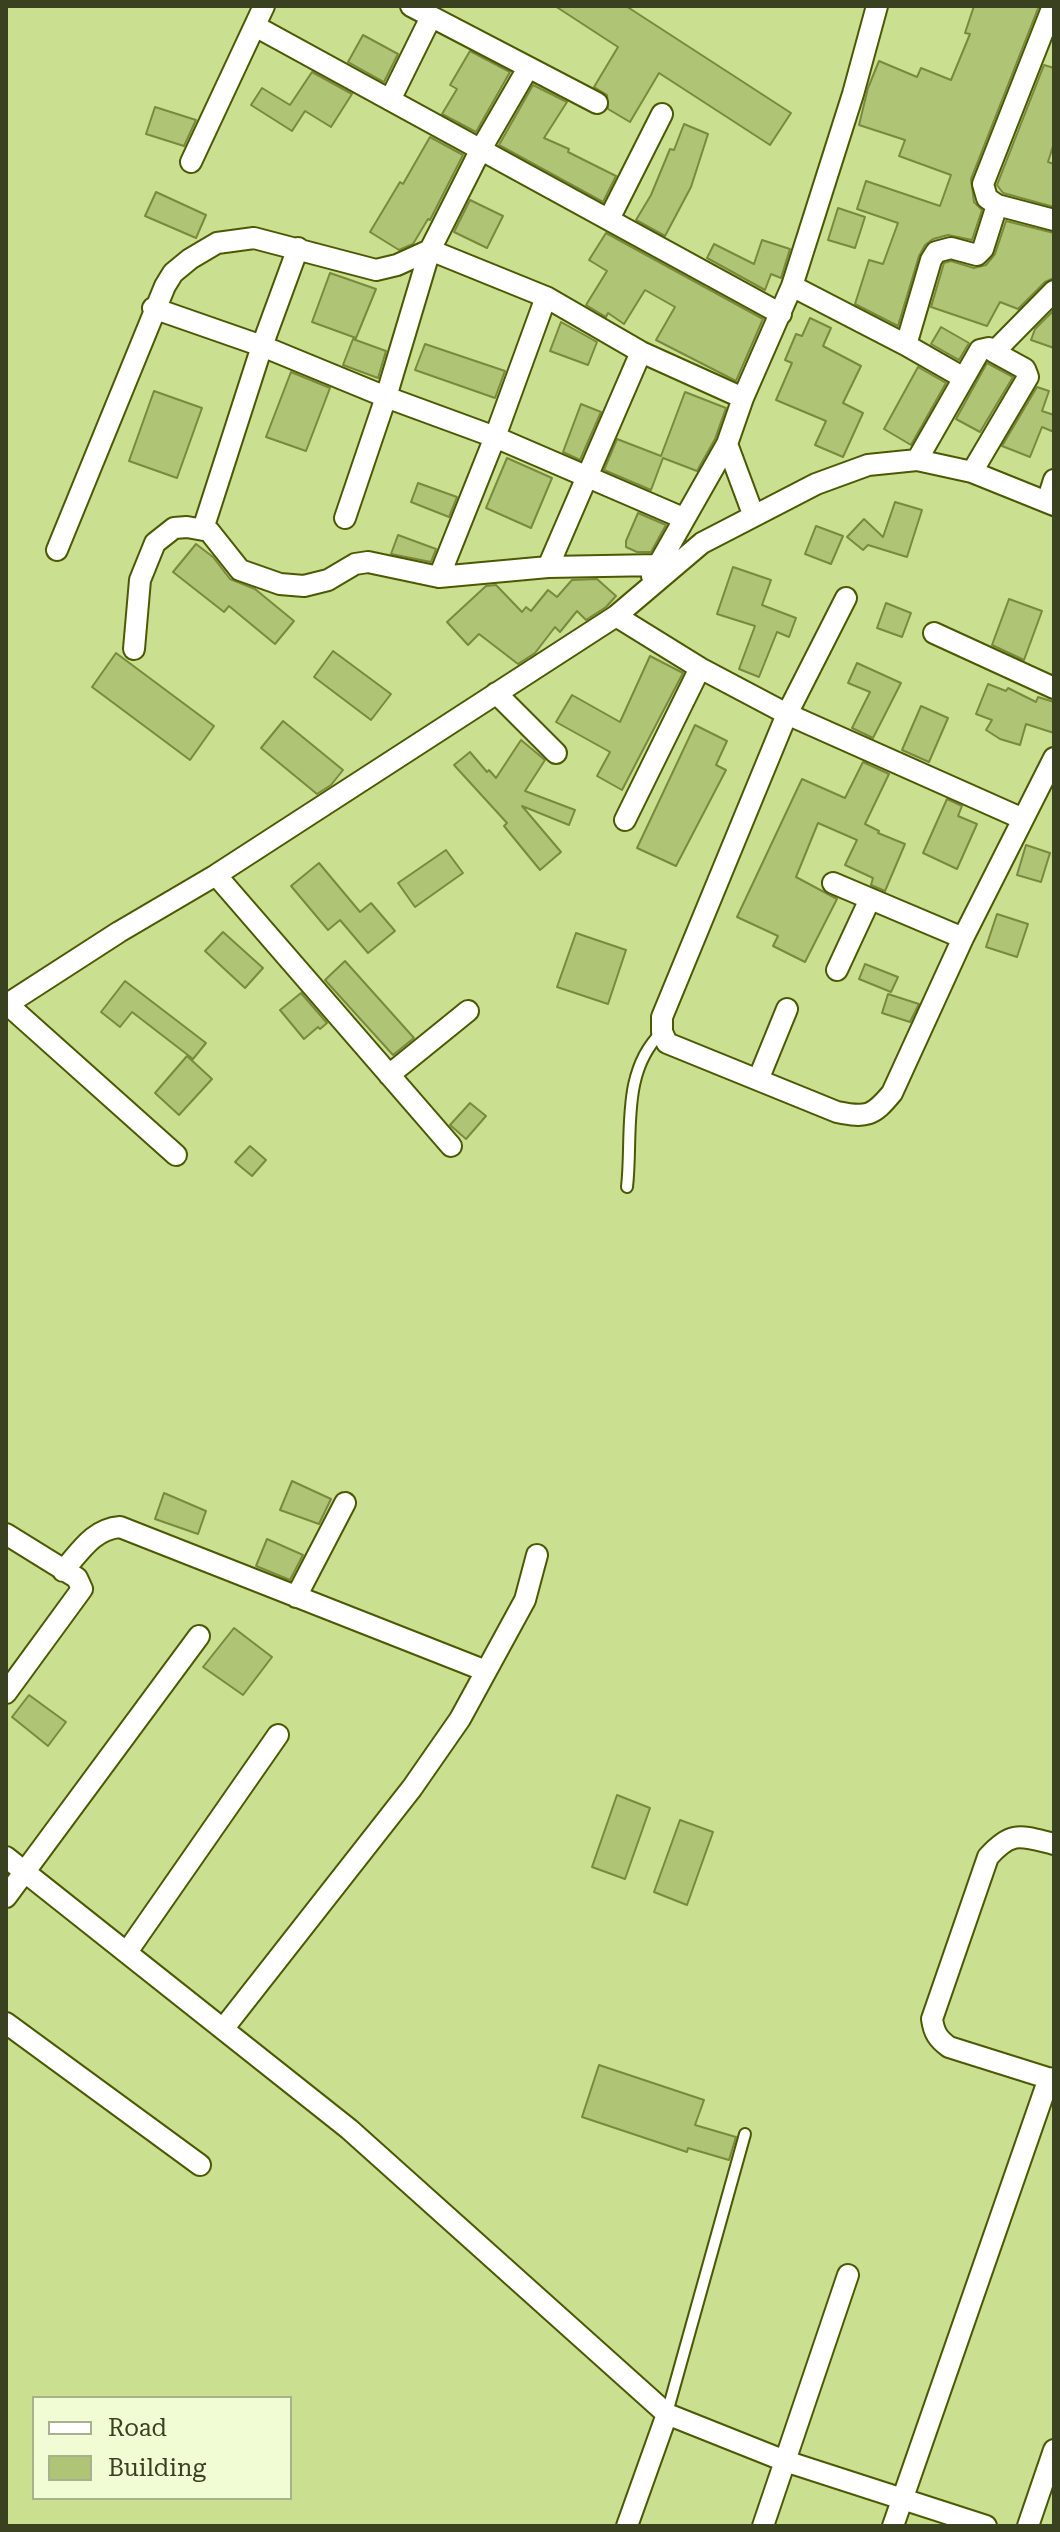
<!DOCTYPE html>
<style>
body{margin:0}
#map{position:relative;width:1060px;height:2532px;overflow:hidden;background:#cbdf91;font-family:"Roboto Serif",serif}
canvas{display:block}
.frame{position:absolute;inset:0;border:8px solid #394120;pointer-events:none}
.legend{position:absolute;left:32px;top:2396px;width:260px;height:104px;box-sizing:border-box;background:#f1fcd5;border:2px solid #a7b18d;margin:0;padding:10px 14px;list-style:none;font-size:24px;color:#394120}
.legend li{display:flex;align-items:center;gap:16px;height:40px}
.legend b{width:40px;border:2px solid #a7b18d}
</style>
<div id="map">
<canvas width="1060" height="2532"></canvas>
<div class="frame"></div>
<ul class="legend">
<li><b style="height:10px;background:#fff"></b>Road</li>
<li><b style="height:22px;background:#b0c476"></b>Building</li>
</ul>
</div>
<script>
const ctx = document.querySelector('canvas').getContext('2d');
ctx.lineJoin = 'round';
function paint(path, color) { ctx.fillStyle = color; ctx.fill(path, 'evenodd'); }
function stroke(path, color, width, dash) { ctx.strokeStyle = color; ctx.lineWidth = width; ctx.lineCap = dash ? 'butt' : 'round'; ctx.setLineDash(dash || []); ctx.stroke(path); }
const building = new Path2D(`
 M555,6H626L791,113L770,145L659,73L630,122L608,109L607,95L594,87L618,47Z
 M974,6H1039L971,179L974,202L982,210L972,240L948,235L933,239L925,245L919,256L898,326L855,304L869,260L883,264L898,223L857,209L866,181L940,206L951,175L899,156L905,140L859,125L868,88L879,61L917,77L921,68L951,80L970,34L965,33Z
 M363,35L398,54L384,82L348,62Z
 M470,51L510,72L476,132L442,114L457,89L450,85Z
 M1044,65L1054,68V143L1048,162L1054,164V207L1003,193L997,185Z
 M312,72L352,94L331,127L305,111L292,131L251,105L262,88L290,105Z
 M533,85L567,102L544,138L569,149L568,152L616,176L603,202L499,145Z
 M155,107L196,120L184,146L146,134Z
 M684,124L708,134L691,187L665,236L636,220L651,195L670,149L674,150Z
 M430,137L463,155L430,220L428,219L413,244L399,250L370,232L400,182L403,184Z
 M156,192L206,215L196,238L145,216Z
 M470,200L503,216L487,248L454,232Z
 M838,208L865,217L855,248L828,240Z
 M1006,221L1054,233V278L1045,282L1018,309L1000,302L987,326L931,307L944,263L951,261L974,268L986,265L995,254Z
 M606,233L763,319L736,381L656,340L675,307L645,290L624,324L608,313L606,317L586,305L607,271L589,260Z
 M762,240L790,249L781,278L771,274L765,290L707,258L714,244L754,264Z
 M330,273L376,289L356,338L312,322Z
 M1054,310V348L1031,340L1035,329Z
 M810,318L831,328L823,346L861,366L843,403L863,413L843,457L815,445L826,421L776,400L792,363L785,360L796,334L802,336Z
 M561,322L597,342L588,365L550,351Z
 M941,327L969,343L959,360L931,344Z
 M353,339L386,351L378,378L343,365Z
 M425,344L505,371L495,398L415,370Z
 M987,363L1013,377L980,432L956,419Z
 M918,367L946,383L911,445L884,429Z
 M291,372L330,388L306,451L266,437Z
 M1037,387L1049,391L1042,411L1054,415V432L1042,427L1030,457L1002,446Z
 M154,391L202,408L177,478L129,461Z
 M685,392L726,408L715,439L697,471L663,458L651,490L604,470L617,439L661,456Z
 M581,404L601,412L580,460L563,452Z
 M507,458L552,478L531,528L486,508Z
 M418,483L457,497L449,517L411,502Z
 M895,502L922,510L907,557L868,545L863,550L847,537L864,519L883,537Z
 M638,513L666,525L651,552H637L626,547V541Z
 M816,526L843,536L831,564L805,554Z
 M398,535L436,549L431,562L391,554Z
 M196,544L213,557L230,579L255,589L294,621L275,644L229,606L224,612L173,572Z
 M733,567L771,580L762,605L796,618L789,637L777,632L759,677L739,669L755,626L717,614Z
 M597,579L616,596L606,607L586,620L577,611L560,632L555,627L535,653L518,664L479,634L468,645L447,622L486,586L496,585L522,612L526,607L531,611L548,590L557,597L572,580Z
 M1009,599L1042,611L1024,660L992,645Z
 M886,603L911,613L902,637L877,628Z
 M333,651L391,694L371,720L314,677Z
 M116,653L214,726L190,760L92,687Z
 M650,656L683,673L622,790L597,776L610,752L556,722L572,695L620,722Z
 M857,663L901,683L873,738L852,728L870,692L848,683Z
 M988,684L1006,691L1008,688L1036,702L1038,697L1054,702V733L1026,724L1020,745L1000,739L986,730L992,720L976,714Z
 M921,706L948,718L929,762L902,750Z
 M283,721L343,770L331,785L317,794L261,748Z
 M695,725L727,741L716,765L726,770L676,866L637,848Z
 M521,740L545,760L525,791L575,810L569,825L522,806L561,852L540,870L504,826L507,823L454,765L470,752L487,772L489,770L496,778Z
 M863,762L889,774L865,824L879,831L878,833L905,844L885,891L871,885L873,878L845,865L857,840L818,823L796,877L837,899L805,962L773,946L778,936L737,917L802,779L845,798Z
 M947,799L962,806L958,816L977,824L957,869L923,853Z
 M1026,845L1050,853L1041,882L1017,875Z
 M446,850L463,873L415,907L398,883Z
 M319,863L360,912L371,903L395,931L368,953L340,920L328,930L291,886Z
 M997,914L1028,924L1017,957L986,947Z
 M223,932L263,968L245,988L205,951Z
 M576,933L626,950L608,1004L557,987Z
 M345,961L414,1038L393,1055L325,980Z
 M865,964L898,977L891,992L859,979Z
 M125,981L206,1043L193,1059L132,1012L120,1027L101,1012Z
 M301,993L327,1023L320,1029L318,1027L304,1039L280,1010Z
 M888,994L919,1004L910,1022L882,1013Z
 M187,1056L212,1079L179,1115L155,1093Z
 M470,1103L486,1116L466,1139L450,1125Z
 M250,1146L266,1160L252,1176L235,1162Z
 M292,1481L331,1499L319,1524L280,1510Z
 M164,1493L206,1511L198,1534L155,1519Z
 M267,1539L303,1555L290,1580L256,1566Z
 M234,1628L272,1657L243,1695L203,1667Z
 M29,1695L66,1722L48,1746L12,1717Z
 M617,1795L650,1808L625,1879L592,1867Z
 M680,1820L713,1832L687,1905L654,1892Z
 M599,2065L704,2100L695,2125L736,2137L729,2160L688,2148L687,2152L582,2117Z`);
paint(building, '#b0c476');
stroke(building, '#798a3d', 2);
const lane = new Path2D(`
 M627,1187C633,1135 620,1072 662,1032
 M667,2413L745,2134`);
const street = new Path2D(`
 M411,6L597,103
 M255,26L781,314
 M390,100L431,17
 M191,162L264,6
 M997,205L1054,220
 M609,219L662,114
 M792,286L906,345L962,377
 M153,308L262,346L386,397L495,437L683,518
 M906,345L931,260L936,252L951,248L977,255L983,249L997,205L987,198L983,184L1053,6
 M917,460L980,350L989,348L994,352L1054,291
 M972,472L1028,377L1025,369L994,352
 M1047,502L1054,480
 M753,514L727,444L743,398L792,286L853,94L877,6
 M345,518L386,397L430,250L481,149L528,68
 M203,529L262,346L298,248
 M57,550L165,286L173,273L190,259L217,243L254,238L376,270L397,265L430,250L546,297L641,352L743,398
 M548,567L641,352
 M652,576L727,444
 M439,577L495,437L546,297
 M846,598L787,714L662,1017V1032L667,1043L837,1112C867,1118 873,1116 892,1093L963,938L1054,758
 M616,616L700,668L787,714L1023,819
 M934,633L1054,688
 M134,649L140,580L155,543L174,528L187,527L209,531L240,570L280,584L304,586L328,580L355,564L368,562L439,577L548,567L658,565
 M496,693L556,753
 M625,820L700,668
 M216,875L451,1146
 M833,883L963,938
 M837,970L870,899
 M7,1004L176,1155
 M6,1005L119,932L216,875L616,616L702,543L816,484L868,465L917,460L972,472L1054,505
 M389,1075L468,1011
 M758,1080L787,1009
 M6,1534L77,1578L82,1589L6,1693
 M63,1571C80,1552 93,1529 120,1527L486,1671
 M296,1597L345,1503
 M1054,1844C1021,1836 1012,1830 988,1857L932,2019C934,2033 938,2039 949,2047L1054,2080
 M6,1857L349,2129L667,2414L785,2461L986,2526
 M6,1897L199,1636
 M127,1952L278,1735
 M6,2023L200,2165
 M223,2029L412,1788L460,1719L525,1600L537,1555
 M627,2526L667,2414
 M763,2526L848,2275
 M893,2526L1049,2078
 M1028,2526L1054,2450`);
stroke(lane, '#4b5a00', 14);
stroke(street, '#4b5a00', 24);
stroke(lane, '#fff', 10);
stroke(street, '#fff', 20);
</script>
